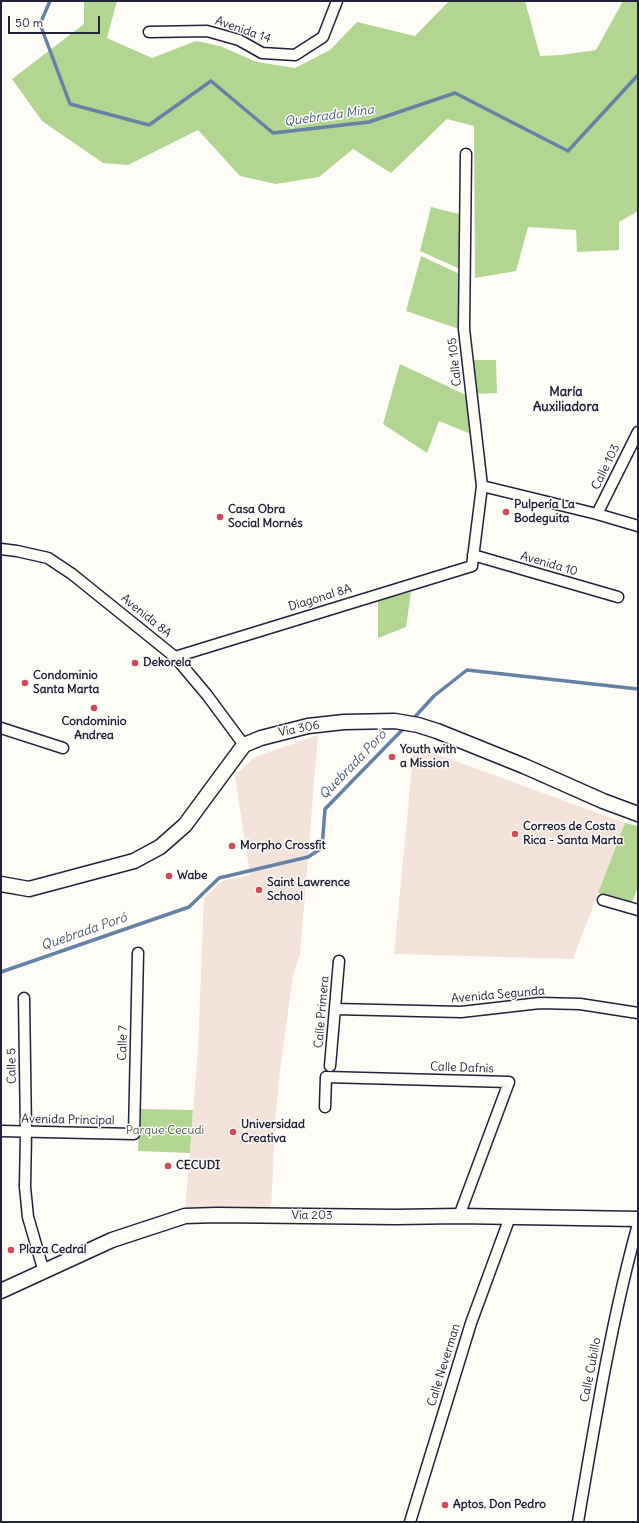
<!DOCTYPE html>
<meta charset="utf-8">
<style>
body{margin:0}
#map{position:relative;width:639px;height:1523px;overflow:hidden;background:#fdfcf7;font-family:Delius,sans-serif}
canvas{display:block}
.frame{position:absolute;inset:0;border:2px solid #22223b;pointer-events:none}
.scale{position:absolute;left:8px;top:16px;width:92px;height:18px;box-sizing:border-box;border:2px solid #22223b;border-top:0;padding-left:5px;font-size:12px;line-height:14px;white-space:nowrap;color:#22223b;-webkit-text-stroke:3px #fdfcf7;paint-order:stroke}
</style>
<div id="map">
<canvas width="639" height="1523"></canvas>
<div class="frame"></div>
<div class="scale">50 m</div>
</div>
<script>
const ctx = document.querySelector('canvas').getContext('2d');
ctx.lineJoin = 'round';
function paint(path, color) { ctx.fillStyle = color; ctx.fill(path, 'evenodd'); }
function stroke(path, color, width, dash) { ctx.strokeStyle = color; ctx.lineWidth = width; ctx.lineCap = dash ? 'butt' : 'round'; ctx.setLineDash(dash || []); ctx.stroke(path); }
function write(font, color, halo, rows, align = 'center') {
  ctx.font = font + ' Delius,sans-serif'; ctx.lineWidth = 3; ctx.setLineDash([]); ctx.textBaseline = 'middle'; ctx.strokeStyle = halo; ctx.fillStyle = color; for (const [text, x, y, turn = 0] of rows) {
    ctx.save(); ctx.translate(x, y); ctx.rotate((+turn || 0) * Math.PI / 180); ctx.textAlign = isNaN(turn) ? turn : align; if (halo) ctx.strokeText(text, 0, 0); ctx.fillText(text, 0, 0); ctx.restore();
  }
}
paint(new Path2D(`
 M318,735L300,954L293,975L280,1071L276,1111L271,1210L185,1209L190,1153L198,1048L204,898L222,881L250,875L235,776L255,757Z
 M414,746L625,823L573,959L394,954Z`), '#f4e3da');
paint(new Path2D(`
 M84,1H117L107,38L152,58L196,41L220,46L257,62L295,68L330,50L357,22L415,36L449,1H525L540,56L561,55L596,50L623,1H638V211L619,222V250L577,252L576,230L528,227L516,271L475,278L474,126L447,119L391,173L353,149L319,177L276,184L240,176L198,130L128,165L103,163L42,121L12,79L84,24Z
 M431,207L459,214L460,269L420,251Z
 M421,256L458,273L459,329L406,311Z
 M473,360H496L497,393L474,394Z
 M400,364L468,396L471,434L439,421L427,453L383,424Z
 M411,592L406,627L378,638V601Z
 M625,823L638,826V887L632,902L598,893Z
 M140,1109L193,1110L190,1153L138,1151Z`), '#b2d691');
stroke(new Path2D(`
 M50,1L40,24L70,104L149,125L211,81L273,133L369,122L455,93L568,151L638,75
 M412,720L434,696L467,670L638,689
 M1,972L189,907L219,878L308,857L322,848L325,809L406,726`), '#6581a5', 3.5);
const street = new Path2D(`
 M149,32L207,31L239,40L262,53L295,55L323,37L337,1
 M482,486L597,514L638,526
 M597,514L638,432
 M1,549L17,551L48,558L72,574L175,657L207,695L244,745
 M473,555L618,597
 M175,657L472,566L482,486L464,329L466,154
 M1,728L63,748
 M603,900L638,910
 M24,998L26,1132L25,1187L28,1217L44,1272
 M335,1009L461,1012L540,1003L580,1004L638,1013
 M330,1066L339,961
 M325,1107L326,1077L509,1082L459,1216
 M1,1131L134,1134L138,953
 M410,1522L471,1323L510,1217
 M578,1522C595,1422 611,1322 638,1224`);
const secondary = new Path2D(`
 M1,884L29,889L134,861L160,847L185,825L244,745L261,738L308,726L344,722L395,721L418,725L437,731L524,766L603,801L638,814
 M1,1291L112,1240L185,1216L217,1215L396,1217L459,1216L638,1219`);
stroke(street, '#22223b', 13);
stroke(secondary, '#22223b', 17);
stroke(street, '#fdfcf7', 10);
stroke(secondary, '#fdfcf7', 14);
for (const [x, y, r, color] of [
 [506,512,4,"#d1495b"],
 [220,517,4,"#d1495b"],
 [135,663,4,"#d1495b"],
 [25,683,4,"#d1495b"],
 [94,708,4,"#d1495b"],
 [392,757,4,"#d1495b"],
 [515,834,4,"#d1495b"],
 [232,846,4,"#d1495b"],
 [169,876,4,"#d1495b"],
 [259,890,4,"#d1495b"],
 [233,1132,4,"#d1495b"],
 [168,1166,4,"#d1495b"],
 [11,1250,4,"#d1495b"],
 [445,1505,4,"#d1495b"]
]) { const dot = new Path2D(); dot.arc(x, y, r, 0, 2 * Math.PI); ctx.fillStyle = color; ctx.fill(dot); stroke(dot, '#fdfcf7', 1.5); }
write('12px', '#22223b', '#fdfcf7', [
 ["Avenida 14",243,30,19],
 ["Calle 105",455,362,-96],
 ["Calle 103",606,467,-64],
 ["Avenida 10",549,564,16],
 ["Diagonal 8A",320,598,-17],
 ["Avenida 8A",146,616,39],
 ["Vía 306",299,729,-11],
 ["Avenida Segunda",498,995,-5],
 ["Calle Primera",322,1012,-85],
 ["Calle 7",123,1043,-89],
 ["Calle 5",12,1066,-91],
 ["Calle Dafnis",462,1068,2],
 ["Avenida Principal",68,1120,1],
 ["Vía 203",312,1216],
 ["Calle Neverman",444,1365,-73],
 ["Calle Cubillo",591,1370,-79]
]);
write('bold 12px', '#22223b', '#fdfcf7', [
 ["Pulpería La",514,505],
 ["Bodeguita",514,519],
 ["Casa Obra",228,510],
 ["Social Mornés",228,524],
 ["Dekorela",143,663],
 ["Condominio",33,676],
 ["Santa Marta",33,690],
 ["Condominio",94,722,"center"],
 ["Andrea",94,736,"center"],
 ["Youth with",400,750],
 ["a Mission",400,764],
 ["Correos de Costa",523,827],
 ["Rica - Santa Marta",523,841],
 ["Morpho Crossfit",240,846],
 ["Wabe",177,876],
 ["Saint Lawrence",267,883],
 ["School",267,897],
 ["Universidad",241,1125],
 ["Creativa",241,1139],
 ["CECUDI",176,1166],
 ["Plaza Cedral",19,1250],
 ["Aptos. Don Pedro",453,1505]
], 'left');
write('12px', '#4d5855', '#fdfcf7', [
 ["Parque Cecudi",165,1131]
]);
write('italic 13px', '#495979', '#fdfcf7', [
 ["Quebrada Mina",329,116,-8],
 ["Quebrada Poró",353,765,-46],
 ["Quebrada Poró",84,932,-19]
]);
write('bold 13px', '#22223b', '#fdfcf7', [
 ["María",566,392],
 ["Auxiliadora",566,407]
]);
</script>
